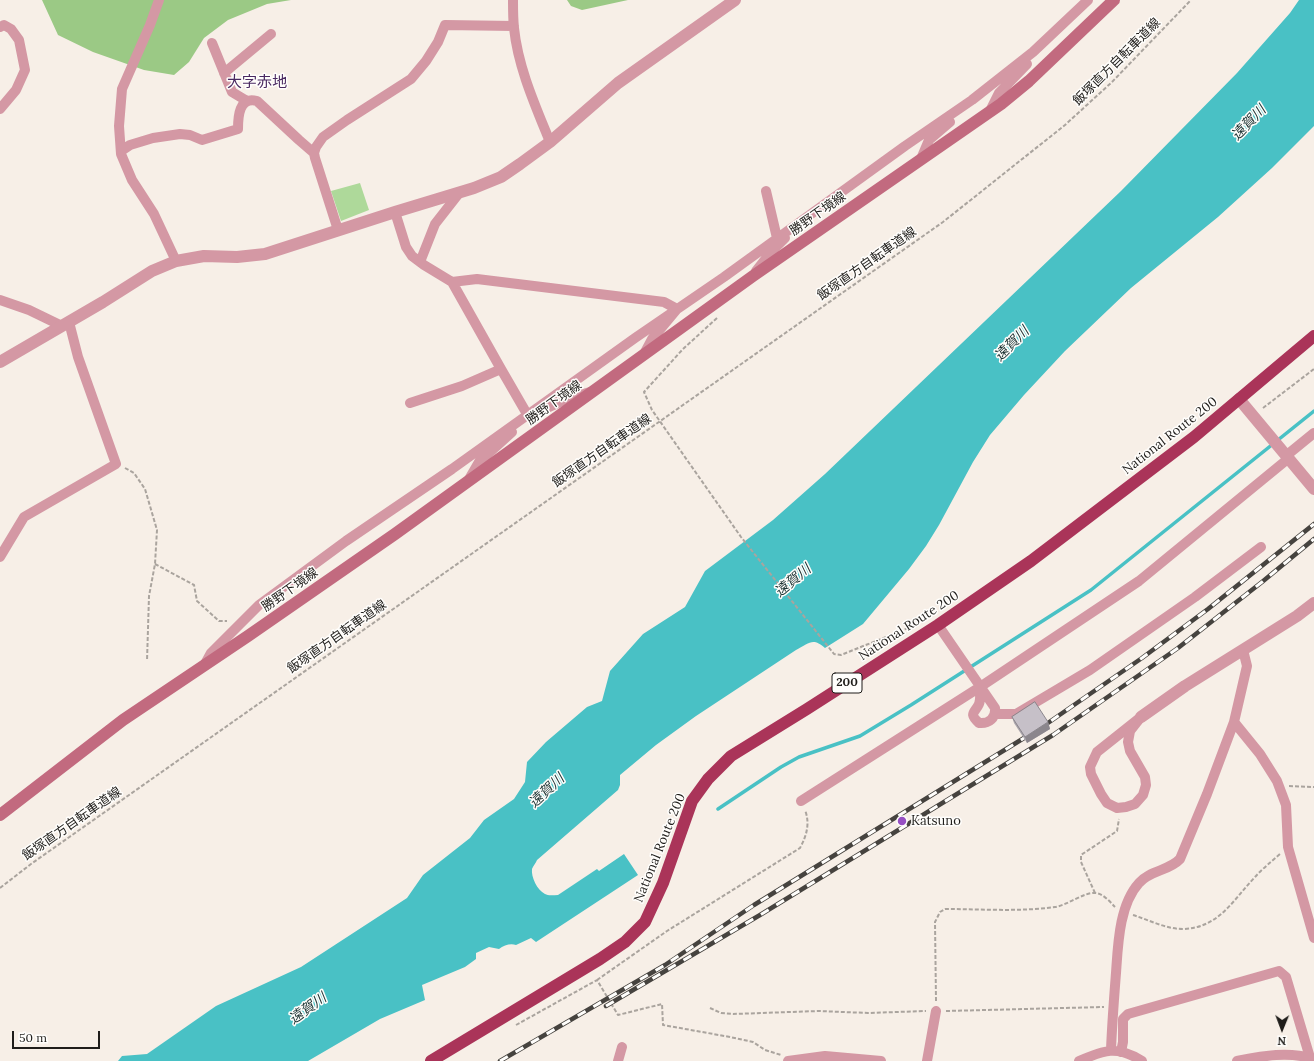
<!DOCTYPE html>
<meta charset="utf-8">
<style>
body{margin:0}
#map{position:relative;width:1314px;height:1061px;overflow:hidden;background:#f7efe7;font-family:Lora,serif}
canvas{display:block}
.north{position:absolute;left:1262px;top:1009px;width:40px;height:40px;-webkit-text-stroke:3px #fffefc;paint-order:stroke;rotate:181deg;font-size:11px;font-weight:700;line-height:16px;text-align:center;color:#1f1d1a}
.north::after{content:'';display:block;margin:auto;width:14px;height:18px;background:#1f1d1a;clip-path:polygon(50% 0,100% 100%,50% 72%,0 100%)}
.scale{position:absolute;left:12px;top:1031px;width:88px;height:18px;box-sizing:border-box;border:2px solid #1f1d1a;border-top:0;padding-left:5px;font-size:12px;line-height:14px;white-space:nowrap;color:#1f1d1a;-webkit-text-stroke:3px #fffefc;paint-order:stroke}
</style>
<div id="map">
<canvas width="1314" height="1061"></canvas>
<div class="north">N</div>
<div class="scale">50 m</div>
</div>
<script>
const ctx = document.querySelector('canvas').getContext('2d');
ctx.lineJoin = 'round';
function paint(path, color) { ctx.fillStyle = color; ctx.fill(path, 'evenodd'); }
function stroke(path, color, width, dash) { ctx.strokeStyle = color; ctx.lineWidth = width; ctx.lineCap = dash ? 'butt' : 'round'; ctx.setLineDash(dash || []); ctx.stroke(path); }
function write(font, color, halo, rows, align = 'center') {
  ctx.font = font + ' Lora,"Noto Sans JP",serif'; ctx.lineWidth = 3; ctx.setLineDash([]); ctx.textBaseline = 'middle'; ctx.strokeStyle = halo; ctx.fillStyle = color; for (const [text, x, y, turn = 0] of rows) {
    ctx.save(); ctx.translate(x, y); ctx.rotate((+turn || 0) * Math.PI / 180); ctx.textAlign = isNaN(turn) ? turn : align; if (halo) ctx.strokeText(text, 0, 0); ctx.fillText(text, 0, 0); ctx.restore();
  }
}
paint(new Path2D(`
 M360,183L369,210L341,221L331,191Z`), '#aed99a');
paint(new Path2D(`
 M42,0H291L267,4L228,20L204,38L189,62L174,75L144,70L93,52L58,35Z
 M567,0H628L582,10L571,6Z`), '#9bc985');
paint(new Path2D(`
 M1299,0H1314V126L1272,168L1218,217L1131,288L1065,351L1024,395L990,435L973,462L939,525L926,546L909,569L863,624L825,648C813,637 809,643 796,650L696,716L656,745L620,775V785L618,790L537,860C536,863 533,866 532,869C531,877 537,890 545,894C548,896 554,895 558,895L597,869L599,871L624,854L638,875L536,942L531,938L516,945C511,943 504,945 499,949L489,947L476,953V959L465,967L422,985L425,1000L380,1019L308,1061H118L122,1056L147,1054L216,1006L301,967L407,898L423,875L470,838L484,820L514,799L525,782L527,762L546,742L587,707L602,701L610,671L643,634L685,607L705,571L773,520L825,474L1121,191L1237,73L1290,13Z`), '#49c1c5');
stroke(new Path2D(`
 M718,809L781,767L799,757L860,736L911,705L1091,590L1314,411`), '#49c1c5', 3.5);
stroke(new Path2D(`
 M717,318L683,349L644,392L652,410L741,537L834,654L841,655L913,626
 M1263,408L1314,369
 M125,468L134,473L145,489L157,530L155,564L149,596L147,661
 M155,564L194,585L197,601L219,621H227
 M1289,786L1314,787
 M0,888L31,864L943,222L1065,125L1112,82L1191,0
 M1095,893L1081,862V855L1117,831L1119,819
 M1133,915C1149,920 1166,929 1183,929C1219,928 1233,900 1255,877C1262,869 1271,862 1280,854
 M597,980L667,931L800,848C807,835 810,823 805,810
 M936,1001L935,922L940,912L945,909C981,909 1019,912 1055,907C1068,905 1084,892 1095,893C1103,893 1110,902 1115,907
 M710,1008L721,1013L733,1014L819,1011L868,1013L926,1011
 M946,1011L1104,1007
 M516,1025L597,980L618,1015L662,1004L663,1025L730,1037L753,1042L765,1050L781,1055`), '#aaa49e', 2, [4, 2]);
stroke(new Path2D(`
 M159,0L150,25L122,89L119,126L121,154L132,180L154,214L176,261
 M513,0C513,9 513,19 514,28C518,67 535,105 550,142
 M0,27L4,25L11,29L19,40L25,70L16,90L0,109
 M212,43L232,92L247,101
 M224,73L271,34
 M990,111L999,93L1027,64
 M121,151L130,145L153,138L180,134L190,135L202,140L238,129C238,117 239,96 257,101L299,140L314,153
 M921,159L929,140L950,122
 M766,191L777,238
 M395,212L406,247L412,256L424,265L452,282L501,369L527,414L536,413L569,398L590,392
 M338,230L315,158L314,153L316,147L323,137L347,120L411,79L426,61L438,42L445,25L514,26
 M420,262L435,224L460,192
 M756,271L771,252L785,238
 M452,282L477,279L664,302L677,309L652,339L644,354
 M0,300L29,310L62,326
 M410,403L462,386L501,369
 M1287,455L1314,433
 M468,481L479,462L512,432
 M0,557L24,517L116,464L78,357L69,322
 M938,625L995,708C996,718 989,724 979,723C968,713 975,713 979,704C981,699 980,692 980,687
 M205,664L211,653L259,605L346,541L452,469L635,338L724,277L905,146L972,100L1033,52L1088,0
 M996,714H1016L1090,670L1195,597L1261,547
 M1141,717L1130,731L1128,742L1130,751L1145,777L1146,785L1143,795L1135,804L1126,807L1117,808L1107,803L1101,794L1091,774L1090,767L1097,752Z
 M1234,722L1260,754L1277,781L1286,805L1288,847L1314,938
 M801,801L980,687L1139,581L1289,458
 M1111,1050C1112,1024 1114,999 1116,973C1118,945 1119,905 1139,883C1150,870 1169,871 1180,859L1207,794L1234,722L1247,666L1243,650
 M1121,1052L1123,1042V1019L1128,1014L1279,971L1286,977L1311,1061
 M618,1061L622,1047
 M788,1061L825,1056L881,1061
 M927,1061L936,1011
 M1079,1061C1104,1050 1117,1045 1142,1061
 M1237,1061C1263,1056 1288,1051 1314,1059`), '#d498a4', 10);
stroke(new Path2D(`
 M0,362L103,302L152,271L176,261L204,256L237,257L265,254L395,212L474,188L501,177L520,164L550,142L618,83L735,0
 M1239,399L1314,489
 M1141,717L1185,686L1297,616L1314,603`), '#d498a4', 12);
stroke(new Path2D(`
 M0,815L123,720L248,636L395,534L753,276L1001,104L1029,81L1114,0`), '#c26a7f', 12);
stroke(new Path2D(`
 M431,1061L600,959L625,942L645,922L663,883L692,801L708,779L731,756L807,709L938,625L1031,561L1194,437L1314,336`), '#aa3459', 12);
const rail = new Path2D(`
 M606,1006L760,915L1053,735L1178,648L1262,582L1314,539
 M500,1061L665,965L754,905L1045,725L1142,658L1208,609L1314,524`);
stroke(rail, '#46433f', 4.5);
stroke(rail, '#fffefc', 3, [9]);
paint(new Path2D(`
 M1012,717L1048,722L1050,729L1027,743L1014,723Z`), '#aaa5ac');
paint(new Path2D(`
 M1048,722L1050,729L1027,743L1025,737Z`), '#8b868c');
const building = new Path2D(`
 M1035,702L1048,722L1025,737L1012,717Z`);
paint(building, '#c6c0c8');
stroke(building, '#8b868c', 1);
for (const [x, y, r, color] of [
 [902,821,5,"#964fc3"]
]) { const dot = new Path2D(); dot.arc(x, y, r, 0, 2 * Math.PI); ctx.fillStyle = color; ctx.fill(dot); stroke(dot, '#fffefc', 1.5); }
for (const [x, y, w] of [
 [847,683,30]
]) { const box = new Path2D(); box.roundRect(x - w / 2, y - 10, w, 20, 3); ctx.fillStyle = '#fffefc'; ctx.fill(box); stroke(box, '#1f1d1a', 1); }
write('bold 12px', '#1f1d1a', null, [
 ["200",847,683]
]);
write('13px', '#1f1d1a', '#fffefc', [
 ["飯塚直方自転車道線",1117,62,-45],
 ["勝野下境線",818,214,-35],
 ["飯塚直方自転車道線",867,264,-35],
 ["勝野下境線",554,403,-36],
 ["National Route 200",1170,436,-38],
 ["飯塚直方自転車道線",602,451,-35],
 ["勝野下境線",290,590,-35],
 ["National Route 200",909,626,-33],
 ["飯塚直方自転車道線",337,637,-35],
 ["飯塚直方自転車道線",72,824,-35],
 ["National Route 200",660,848,-68]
]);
write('13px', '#1f1d1a', '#fffefc', [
 ["Katsuno",911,821]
], 'left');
write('italic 14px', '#1e3434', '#fffefc', [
 ["遠賀川",1249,123,-46],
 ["遠賀川",1012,344,-45],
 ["遠賀川",793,581,-40],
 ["遠賀川",547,791,-43],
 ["遠賀川",308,1009,-36]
]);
write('15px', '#492860', '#fffefc', [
 ["大字赤地",257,83]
]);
</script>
